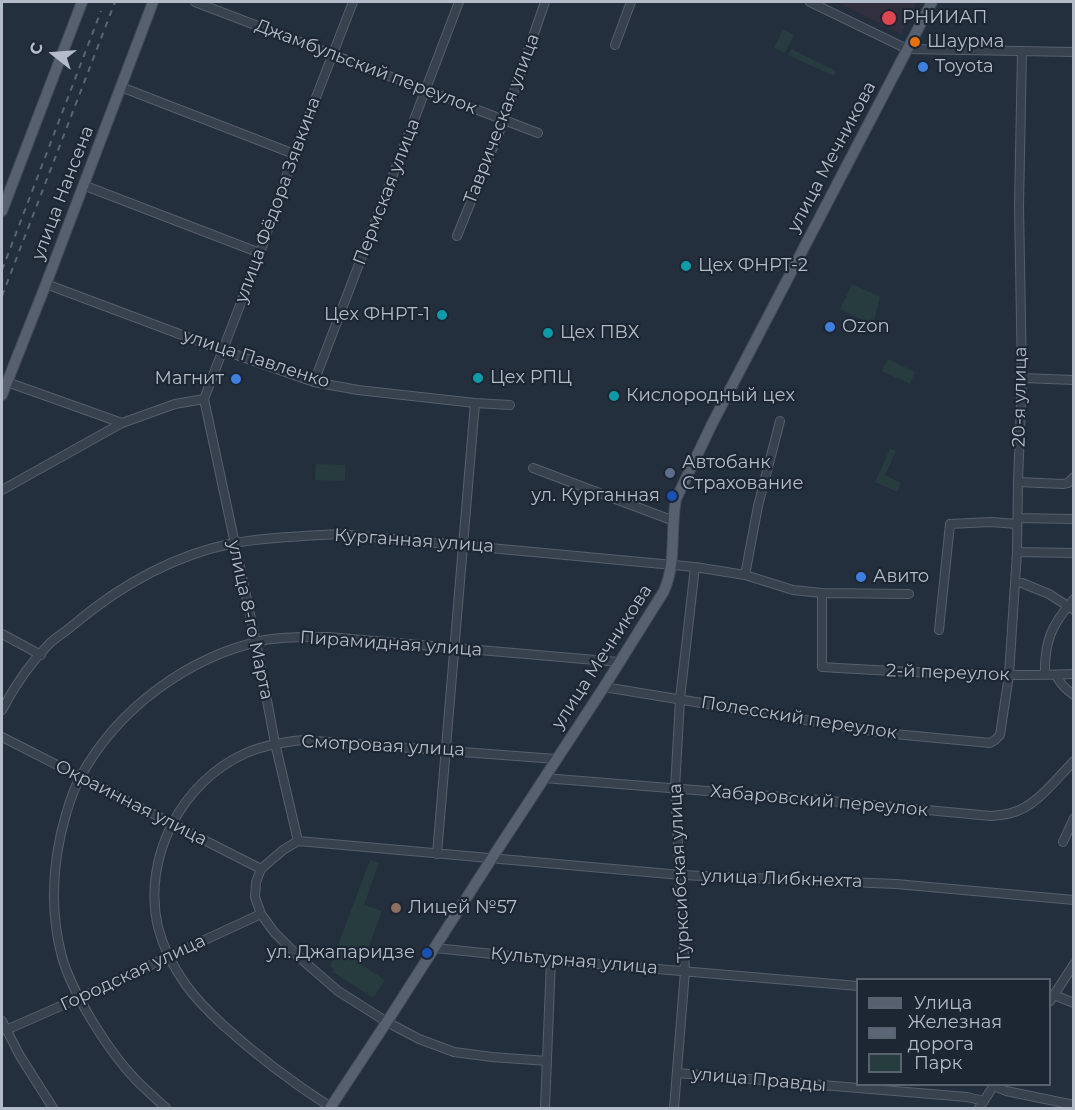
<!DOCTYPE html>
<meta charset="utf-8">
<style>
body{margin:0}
#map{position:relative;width:1075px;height:1110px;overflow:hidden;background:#242f3e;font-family:Montserrat,sans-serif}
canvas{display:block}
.frame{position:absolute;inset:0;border:3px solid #b4bcc9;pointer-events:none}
.legend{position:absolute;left:856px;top:978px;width:195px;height:108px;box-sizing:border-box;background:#1d2633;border:2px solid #59626f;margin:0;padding:8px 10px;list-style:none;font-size:18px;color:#b4bcc9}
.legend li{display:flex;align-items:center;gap:12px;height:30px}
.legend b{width:30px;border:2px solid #59626f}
.north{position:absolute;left:24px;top:24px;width:60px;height:60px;-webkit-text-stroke:4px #1d2633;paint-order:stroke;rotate:287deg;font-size:16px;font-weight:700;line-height:24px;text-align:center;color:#b4bcc9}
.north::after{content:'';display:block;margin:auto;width:21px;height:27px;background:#b4bcc9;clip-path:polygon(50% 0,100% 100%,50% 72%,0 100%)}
</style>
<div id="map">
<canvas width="1075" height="1110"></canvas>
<div class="frame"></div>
<ul class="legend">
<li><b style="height:8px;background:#56606e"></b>Улица</li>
<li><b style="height:8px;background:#5a6575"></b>Железная дорога</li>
<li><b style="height:16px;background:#263c3f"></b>Парк</li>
</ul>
<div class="north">С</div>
</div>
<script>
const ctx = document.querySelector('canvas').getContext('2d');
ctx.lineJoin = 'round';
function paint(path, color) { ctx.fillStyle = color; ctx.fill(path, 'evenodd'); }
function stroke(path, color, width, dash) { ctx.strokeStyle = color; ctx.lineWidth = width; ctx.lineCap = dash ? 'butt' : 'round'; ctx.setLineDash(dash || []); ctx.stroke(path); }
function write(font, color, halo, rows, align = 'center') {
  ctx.font = font + ' Montserrat,sans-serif'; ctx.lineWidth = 4.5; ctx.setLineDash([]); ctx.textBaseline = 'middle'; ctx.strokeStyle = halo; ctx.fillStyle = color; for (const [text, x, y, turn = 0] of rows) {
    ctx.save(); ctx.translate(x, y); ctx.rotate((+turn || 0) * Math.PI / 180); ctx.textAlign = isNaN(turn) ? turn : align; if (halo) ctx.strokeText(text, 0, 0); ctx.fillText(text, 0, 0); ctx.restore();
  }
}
paint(new Path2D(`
 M837,2H917L901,34Z`), '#32303f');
paint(new Path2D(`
 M783,29L794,35L785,53L774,48Z
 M791,49L836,71L834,76L788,55Z
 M852,284L880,297L873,325L840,309Z
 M888,359L915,372L910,384L882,371Z
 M890,449L896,451L885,475L901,483L897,492L875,482Z
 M316,464L345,465V481L315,480Z
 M370,860L379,863L364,905L382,911L362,965L385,980L373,998L333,972L334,969L330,967Z`), '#263c3f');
const minor = new Path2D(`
 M195,2L538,133
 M810,2L907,49L1074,52
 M615,45L631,2
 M121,87L294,154
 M83,185L260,253
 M457,236L504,120L545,2
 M46,284L222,350L314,382L358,390L475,403L510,405
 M1022,378L1074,380
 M7,382L122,423
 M314,382L459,2
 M204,399L256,642L275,743L298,841
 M204,399L260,253L294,154L353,2
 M533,468L674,521
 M1018,482L1063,484L1068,483L1074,477
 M2,490L122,423L175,404L204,399
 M1018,518L1074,519
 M1017,552L1074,553
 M745,575L758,506L780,421
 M1022,583L1049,594L1074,610
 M822,593V667C906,672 990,677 1074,674
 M939,630L950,524L991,522L1017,524
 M2,634L41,655
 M1045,675C1044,641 1052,624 1074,599
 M1056,675C1060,684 1065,689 1074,695
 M604,687L884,733L990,743L995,740L1000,735L1009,675L1017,552L1018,482L1022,378L1019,206L1022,51
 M2,710C14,687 31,662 50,643C57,637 65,632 72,626C118,587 174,555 234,543C268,537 304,536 339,534L695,567L745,575L793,590L822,593L909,594
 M2,737L261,869
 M544,778L820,800L991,816C998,815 1005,815 1011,813C1035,808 1057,778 1074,761
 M1063,842L1074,818
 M437,854L475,403
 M435,948L551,960L858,986
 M1054,995L1074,1003
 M1050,1001L1074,964
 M2,1021L20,1056L53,1108
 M6,1030L79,998L261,914
 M547,1061L492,1057L454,1052L419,1039L387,1022L338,991L300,958L274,932L261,914L255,897L256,882L261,869L283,850L298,841L681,875L896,884L1074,900
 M677,1073L967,1097L984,1101
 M994,1086L1006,1091L1074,1105
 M166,1108C156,1099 146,1090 136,1080C109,1052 73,995 62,957C49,908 52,862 66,814C70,801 74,787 81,776C118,708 189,656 265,640C286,636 308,637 328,637L619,662
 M332,1108C293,1083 257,1056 223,1025C210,1013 196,999 186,985C174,968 163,947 158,927C142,858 181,782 246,753C264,745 284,742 303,740L556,759
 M545,1108L551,960
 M674,1108L685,971L675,789L680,699L695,567
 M979,1108L995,1084`);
const major = new Path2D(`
 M2,211L82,2
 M2,395L46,284L153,2
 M330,1108L392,1014L492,858L604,687L664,591C677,561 670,530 676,499L712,424L932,2`);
stroke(minor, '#565f6c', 10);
stroke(major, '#414a57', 12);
stroke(minor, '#38414e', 8);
stroke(major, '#56606e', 10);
stroke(new Path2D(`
 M2,270L101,11
 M2,296L115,2`), '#5a6575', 2, [6, 6]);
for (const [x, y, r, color] of [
 [889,18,8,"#e0444e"],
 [915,42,6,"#e8710a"],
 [923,67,6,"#3f7fe0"],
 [686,266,6,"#0f9aa8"],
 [442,315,6,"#0f9aa8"],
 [830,327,6,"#3f7fe0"],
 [548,333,6,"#0f9aa8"],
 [478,378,6,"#0f9aa8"],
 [236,379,6,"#3f7fe0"],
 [614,396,6,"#0f9aa8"],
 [670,473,6,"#5c6f8a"],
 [672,496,6,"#1a4fb4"],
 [861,577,6,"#3f7fe0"],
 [396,908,6,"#8d6e63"],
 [427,953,6,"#1a4fb4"]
]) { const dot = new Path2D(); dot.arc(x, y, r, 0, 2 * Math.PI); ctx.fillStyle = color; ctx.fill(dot); stroke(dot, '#1d2633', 2); }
write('18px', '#b4bcc9', '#1d2633', [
 ["РНИИАП",902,18],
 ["Шаурма",927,42],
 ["Toyota",935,67],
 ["Цех ФНРТ-2",698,266],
 ["Цех ФНРТ-1",430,315,"right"],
 ["Ozon",842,327],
 ["Цех ПВХ",560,333],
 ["Цех РПЦ",490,378],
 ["Магнит",224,379,"right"],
 ["Кислородный цех",626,396],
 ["Автобанк",682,463],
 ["Страхование",682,484],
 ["ул. Курганная",660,496,"right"],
 ["Авито",873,577],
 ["Лицей №57",408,908],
 ["ул. Джапаридзе",415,953,"right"]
], 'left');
write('18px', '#b4bcc9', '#1d2633', [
 ["Джамбульский переулок",366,67,21],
 ["Таврическая улица",502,119,-69],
 ["улица Мечникова",832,157,-62],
 ["Пермская улица",387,192,-69],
 ["улица Нансена",63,193,-69],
 ["улица Фёдора Зявкина",278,200,-70],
 ["улица Павленко",256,359,18],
 ["20-я улица",1020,397,-89],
 ["Курганная улица",414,541,4],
 ["улица 8-го Марта",250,620,78],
 ["Пирамидная улица",391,644,4],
 ["улица Мечникова",602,657,-57],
 ["2-й переулок",948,673,2],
 ["Полесский переулок",799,718,9],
 ["Смотровая улица",383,746,3],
 ["Хабаровский переулок",819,801,5],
 ["Окраинная улица",131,803,27],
 ["Турксибская улица",680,873,-93],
 ["улица Либкнехта",782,879,2],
 ["Культурная улица",574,961,5],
 ["Городская улица",133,973,-25],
 ["улица Правды",759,1080,5]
]);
</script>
